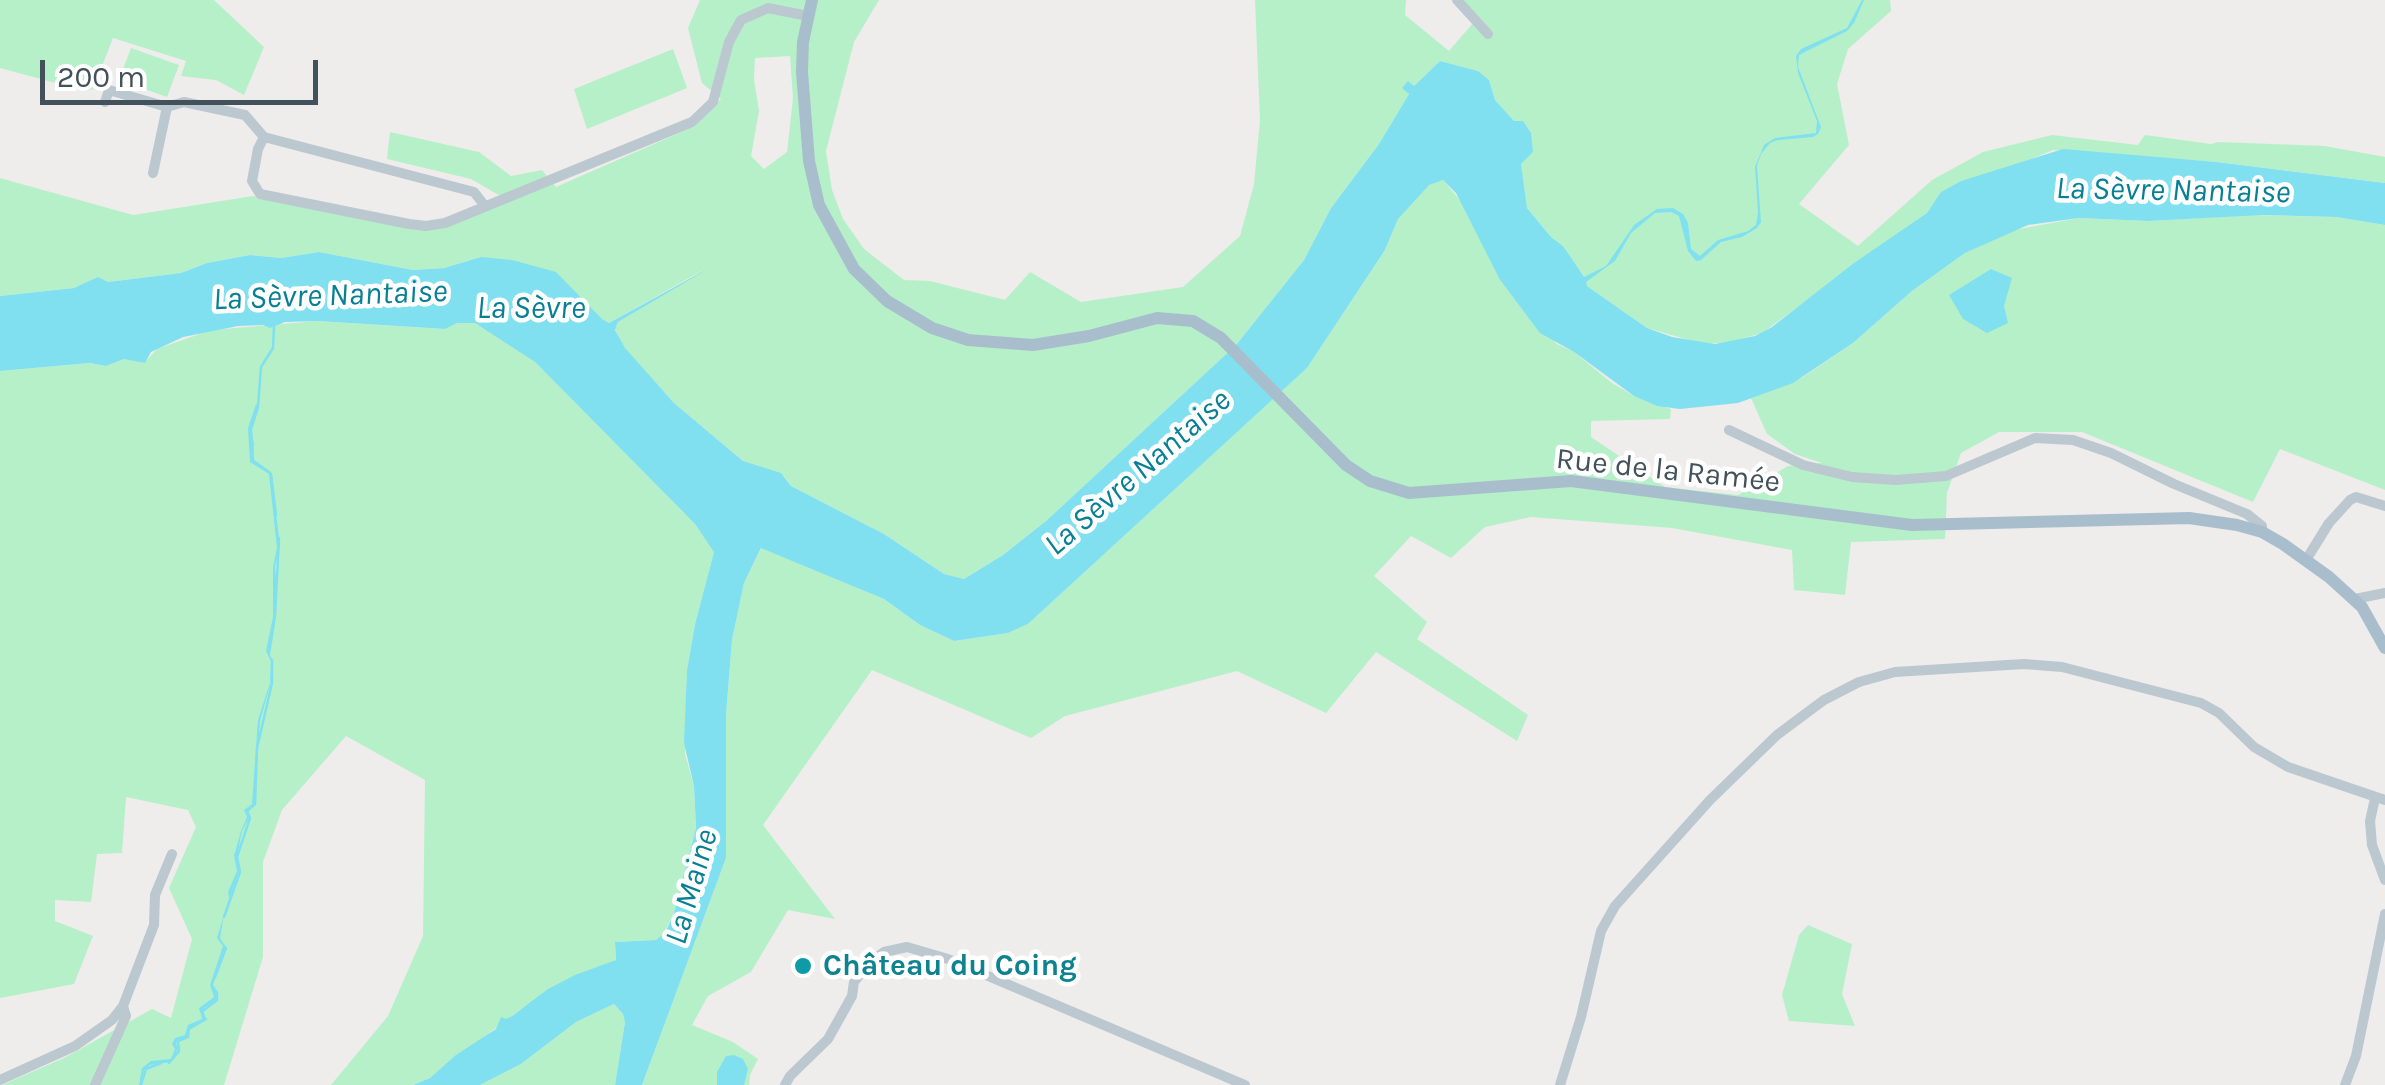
<!DOCTYPE html>
<meta charset="utf-8">
<style>
body{margin:0}
#map{position:relative;width:2385px;height:1085px;overflow:hidden;background:#efecec;font-family:Karla,sans-serif}
canvas{display:block}
.scale{position:absolute;left:40px;top:60px;width:278px;height:45px;box-sizing:border-box;border:5px solid #43515a;border-top:0;padding-left:12px;font-size:30px;line-height:35px;white-space:nowrap;color:#43515a;-webkit-text-stroke:8px #fff;paint-order:stroke}
</style>
<div id="map">
<canvas width="2385" height="1085"></canvas>
<div class="scale">200 m</div>
</div>
<script>
const g = document.querySelector('canvas').getContext('2d');
g.lineJoin = 'round';
function paint(path, color) { g.fillStyle = color; g.fill(path, 'evenodd'); }
const poly = rows => new Path2D(rows.map(r => 'M' + r).join(''));
function stroke(path, color, width, dash) { g.strokeStyle = color; g.lineWidth = width; g.lineCap = dash ? 'butt' : 'round'; g.setLineDash(dash || []); g.stroke(path); }
function write(font, color, halo, rows, align = 'center') {
  g.font = font + ' Karla,sans-serif'; g.lineWidth = 9; g.setLineDash([]); g.textBaseline = 'middle'; g.strokeStyle = halo; g.fillStyle = color; for (const [text, x, y, turn = 0] of rows) {
    g.save(); g.translate(x, y); g.rotate((+turn || 0) * Math.PI / 180); g.textAlign = isNaN(turn) ? turn : align; if (halo) g.strokeText(text, 0, 0); g.fillText(text, 0, 0); g.restore();
  }
}
const green = poly([
 [0,0,214,0,264,47,244,95,216,80,181,76,186,61,113,38,93,89,85,91,0,68],
 [700,0,879,0,854,42,826,151,832,190,843,219,864,249,904,280,930,281,1005,300,1030,272,1081,302,1183,287,1240,236,1254,184,1260,120,1255,0,1406,0,1405,15,1449,51,1478,17,1461,0,1890,0,1891,11,1848,49,1837,84,1849,145,1799,204,1858,246,1932,180,1983,152,2052,135,2138,145,2145,135,2211,144,2218,142,2325,146,2385,157,2385,183,2217,162,2053,150,2005,170,1961,181,1942,192,1927,213,1762,333,1731,342,1703,344,1647,328,1587,286,1563,246,1551,237,1527,208,1514,121,1495,100,1489,80,1478,71,1440,61,1414,86,1403,88,1409,94,1379,144,1331,208,1304,260,1236,345,1046,521,1003,555,964,579,944,574,884,534,791,486,784,476,743,461,674,403,624,348,615,329,618,322,707,268,609,323,481,257,444,268,413,270,319,252,281,258,250,255,207,263,181,273,108,282,98,278,74,288,0,296,0,178,133,215,253,196,429,230,509,201,471,179,387,159,390,132,479,152,511,176,542,170,556,187,695,126,721,99,702,83,688,28],
 [790,56,793,98,787,152,764,169,751,156,759,111,754,79,755,58],
 [131,48,179,65,167,97,119,80],
 [673,49,687,88,587,129,574,89],
 [1443,180,1464,205,1500,280,1522,309,1557,344,1574,352,1612,383,1634,396,1671,409,1670,419,1591,421,1591,437,1665,487,1738,495,1788,466,1822,463,1795,454,1767,434,1751,398,1803,377,1853,343,1912,291,1965,253,2014,230,2079,218,2148,221,2253,215,2336,217,2385,225,2385,490,2280,449,2253,502,2082,432,1999,432,1961,453,1947,493,1945,539,1851,542,1845,595,1794,590,1792,550,1672,528,1531,517,1485,527,1451,558,1411,536,1374,576,1427,622,1417,639,1528,715,1517,741,1376,652,1326,713,1237,671,1065,716,1031,738,872,670,763,825,835,919,788,910,751,972,708,996,692,1025,733,1042,758,1059,750,1075,749,1085,642,1085,726,858,726,715,732,640,744,583,762,547,884,599,920,625,954,641,1008,633,1028,624,1307,368,1385,250,1398,219,1418,194,1429,184],
 [318,321,444,329,457,323,475,323,492,333,535,362,695,524,710,543,714,552,695,624,687,670,685,754,694,786,696,828,674,913,662,937,656,940,615,942,616,960,521,1009,430,1078,413,1085,331,1085,388,1016,423,936,425,780,346,736,282,810,263,862,263,957,224,1085,2,1085,64,1058,152,1009,171,1018,192,939,169,888,196,827,188,810,126,797,122,853,97,854,91,902,55,900,55,921,93,936,74,984,0,998,0,371,90,363,106,366,124,359,145,362,157,349,211,330],
 [1808,925,1852,944,1842,994,1855,1026,1789,1021,1782,995,1799,935],
 [614,1004,623,1014,625,1022,615,1085,480,1085,521,1064,576,1022]
]);
const water = poly([
 [1862,0,1864,0,1854,23,1847,31,1799,55,1798,67,1821,127,1818,134,1813,137,1778,140,1770,143,1761,154,1757,166,1761,222,1757,228,1742,237,1721,242,1701,260,1696,261,1688,251,1679,216,1671,212,1655,213,1631,233,1615,261,1586,282,1587,286,1647,328,1672,337,1715,344,1755,336,1772,327,1854,263,1927,213,1941,192,1961,181,2063,149,2217,162,2385,183,2385,225,2336,217,2263,215,2148,221,2079,218,2028,225,1965,253,1912,291,1853,343,1793,383,1738,403,1680,409,1657,406,1634,396,1574,352,1540,333,1500,280,1456,193,1443,180,1429,185,1398,219,1385,250,1307,368,1028,624,1008,633,954,641,920,625,884,599,761,548,744,583,732,640,726,715,726,858,642,1085,615,1085,625,1022,623,1014,614,1004,576,1022,521,1064,480,1085,413,1085,430,1078,456,1055,496,1029,501,1017,506,1019,512,1016,548,989,575,975,616,960,615,942,656,940,665,933,674,913,696,828,694,786,684,743,687,670,695,624,714,552,695,524,535,362,475,323,457,323,445,329,318,321,285,322,270,328,263,325,238,326,183,337,151,352,145,363,124,359,106,366,90,363,0,371,0,296,74,288,98,277,108,282,181,273,207,263,250,255,281,258,319,252,413,270,444,268,481,257,512,260,556,272,602,319,609,323,711,267,618,322,615,330,625,348,674,403,743,461,781,473,791,486,884,534,944,574,964,579,1003,555,1046,521,1236,345,1304,260,1331,208,1379,144,1409,94,1402,88,1408,81,1414,86,1440,61,1478,71,1489,80,1495,100,1514,121,1523,121,1531,133,1533,152,1521,164,1527,208,1551,237,1563,246,1584,277,1606,266,1634,225,1657,209,1673,208,1683,214,1688,223,1691,249,1700,256,1718,240,1748,231,1756,225,1758,212,1755,167,1764,145,1775,138,1816,133,1817,121,1798,73,1796,56,1801,49,1847,28],
 [1991,269,2012,278,2004,306,2008,323,1987,333,1963,319,1949,295],
 [256,404,258,407,250,430,254,443,253,459,271,472,280,546,275,566,277,592,272,642,268,650,273,662,271,682,260,721,254,803,247,809,250,816,242,831,237,856,239,871,224,914,220,938,226,947,213,985,218,992,217,999,203,1009,206,1019,188,1029,188,1037,176,1043,178,1049,171,1062,150,1065,144,1070,141,1085,139,1085,142,1068,151,1061,171,1059,175,1049,172,1044,175,1038,185,1035,188,1025,202,1019,199,1008,214,997,210,985,223,946,217,938,229,898,228,892,237,871,234,856,241,831,247,817,244,810,252,804,258,720,270,683,271,661,266,651,273,617,273,567,277,548,269,474,250,462,248,428],
 [734,1055,743,1059,748,1069,744,1085,717,1085,717,1072,726,1056]
]);
const stream = poly([
 [253,461,251,429,258,407,261,367,273,348,274,326],
 [271,474,276,515],
 [269,653,275,616,279,538],
 [224,917,240,872,237,857,250,818,247,811,255,804,257,748,272,683,272,660],
 [215,977,226,948],
 [203,1011,217,1000,217,993],
 [169,1063,179,1051,178,1041,188,1037,189,1029,206,1019],
 [141,1085,146,1069,161,1063]
]);
const minor = poly([
 [1457,0,1488,34],
 [105,102,109,90,167,107],
 [264,137,474,192,485,206],
 [153,173,167,107,184,102,245,115,264,137,258,149,252,181,260,194,409,224,426,226,445,223,692,122,713,102,729,42,741,20,768,8,808,16],
 [1729,430,1803,465,1852,477,1896,480,1946,476,2035,438,2073,440,2111,453,2174,484,2247,514,2262,526,2262,532],
 [2306,560,2329,523,2350,500,2356,497,2385,506],
 [2355,599,2385,593],
 [2375,798,2370,821,2372,845,2385,880],
 [0,1080,75,1046,112,1020,123,1006,154,925,155,895,172,854],
 [95,1085,126,1016,123,1006],
 [785,1085,790,1076,828,1039,852,996,854,982,869,963,884,952,907,947,948,959,1245,1085],
 [1560,1085,1581,1017,1601,931,1615,906,1710,800,1777,735,1824,700,1859,682,1895,672,2024,664,2062,667,2201,703,2219,713,2254,747,2288,767,2385,800],
 [2345,1085,2356,1056,2385,914]
]);
const major = poly([
 [812,0,803,42,802,72,809,161,819,205,854,269,887,301,932,328,968,340,1033,345,1089,336,1157,318,1193,321,1221,338,1346,465,1370,481,1409,493,1571,481,1912,525,2189,518,2237,525,2262,532,2283,544,2329,577,2362,607,2385,648]
]);
const markers = [
 [803,966,10,"#0f9aa8"]
];
const streetNames = [
 ["Rue de la Ramée",1668,471,6]
];
const cultureNames = [
 ["Château du Coing",823,966]
];
const waterNames = [
 ["La Sèvre Nantaise",2173,191,1],
 ["La Sèvre Nantaise",330,296,-2],
 ["La Sèvre",531,309],
 ["La Sèvre Nantaise",1138,473,-41],
 ["La Maine",692,887,-74]
];
paint(green, '#b6f0c9');
paint(water, '#81e0f0');
stroke(stream, '#81e0f0', 2.5);
stroke(minor, '#bbc8d0', 10);
stroke(major, '#a9becd', 12);
for (const [x, y, r, color] of markers) { const dot = new Path2D(); dot.arc(x, y, r, 0, 2 * Math.PI); g.fillStyle = color; g.fill(dot); stroke(dot, '#fff', 4); }
write('30px', '#43515a', '#fff', streetNames);
write('bold 30px', '#0d838f', '#fff', cultureNames, 'left');
write('italic 32px', '#078095', '#fff', waterNames);
</script>
